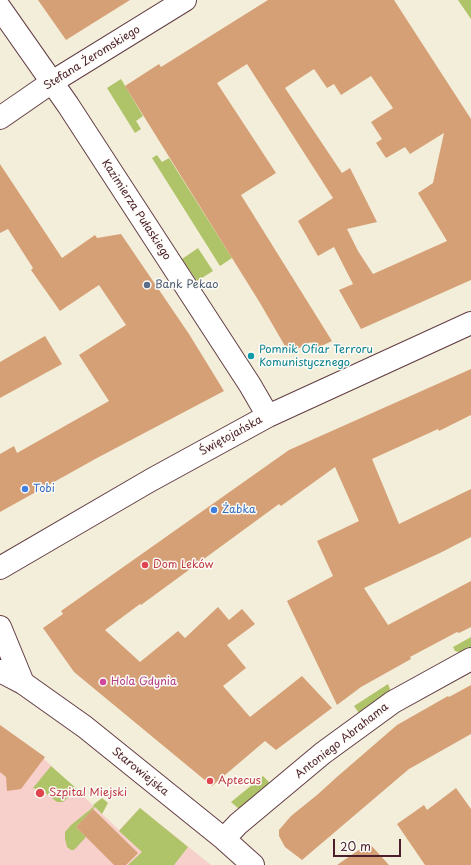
<!DOCTYPE html>
<meta charset="utf-8">
<style>
body{margin:0}
#map{position:relative;width:471px;height:865px;overflow:hidden;background:#f3eed9;font-family:"Playpen Sans",sans-serif}
canvas{display:block}
.scale{position:absolute;left:333px;top:839px;width:68px;height:18px;box-sizing:border-box;border:2px solid #4a1f2b;border-top:0;padding-left:5px;font-size:12px;line-height:14px;white-space:nowrap;color:#4a1f2b;-webkit-text-stroke:3px #fdfcf7;paint-order:stroke}
</style>
<div id="map">
<canvas width="471" height="865"></canvas>
<div class="scale">20 m</div>
</div>
<script>
const g = document.querySelector('canvas').getContext('2d');
g.lineJoin = 'round';
function paint(path, color) { g.fillStyle = color; g.fill(path, 'evenodd'); }
const poly = rows => new Path2D(rows.map(r => 'M' + r).join(''));
function stroke(path, color, width, dash) { g.strokeStyle = color; g.lineWidth = width; g.lineCap = dash ? 'butt' : 'round'; g.setLineDash(dash || []); g.stroke(path); }
function write(font, color, halo, rows, align = 'center') {
  g.font = font + ' "Playpen Sans",sans-serif'; g.lineWidth = 3; g.setLineDash([]); g.textBaseline = 'middle'; g.strokeStyle = halo; g.fillStyle = color; for (const [text, x, y, turn = 0] of rows) {
    g.save(); g.translate(x, y); g.rotate((+turn || 0) * Math.PI / 180); g.textAlign = isNaN(turn) ? turn : align; if (halo) g.strokeText(text, 0, 0); g.fillText(text, 0, 0); g.restore();
  }
}
const built = poly([
 [0,725,44,757,44,759,119,830,140,808,211,865,0,865]
]);
const green = poly([
 [458,0,471,0,471,19],
 [121,79,143,116,136,121,141,129,135,133,107,88],
 [157,155,162,162,169,158,232,258,220,266,152,158],
 [198,248,213,271,197,281,182,259],
 [471,637,471,654,469,655,455,651,453,647],
 [388,684,390,689,385,703,365,714,359,713,354,706],
 [51,766,77,789,63,802,57,802,44,792,33,788],
 [263,776,270,783,257,805,239,809,231,802],
 [102,798,108,803,102,814,95,807,76,827,86,837,74,850,71,850,67,847,65,839,65,832,71,825,92,808,94,806,93,805],
 [140,808,188,847,174,865,128,865,142,852,119,831]
]);
const building = poly([
 [38,0,130,0,66,40],
 [268,0,394,0,471,119,471,280,361,329,339,290,353,284,334,247,318,256,298,221,333,198,247,64,217,83,276,173,241,195,332,341,315,349,311,342,289,353,260,303,125,86,159,64,161,67],
 [314,69,327,88,334,84,341,95,371,76,393,108,371,122,382,139,376,143,386,158,405,147,410,154,444,133,433,183,418,193,447,241,373,274,358,251,347,229,377,222,350,168,342,173,285,88],
 [0,164,62,258,95,235,97,238,121,234,189,334,224,391,97,458,0,512,0,454,14,446,17,453,109,401,79,355,126,325,99,285,60,311,31,270,33,268,8,229,0,233],
 [45,336,62,364,0,398,0,362],
 [471,369,471,415,439,431,438,429,372,459,399,524,471,489,471,537,440,553,364,588,388,625,471,581,471,627,459,633,457,632,410,657,411,659,361,687,337,705,287,601,333,576,317,541,359,521,335,467,281,506,279,504,141,605,140,604,105,630,140,662,178,631,185,638,218,607,229,620,242,609,255,624,227,645,246,668,223,686,250,717,302,676,332,708,276,750,265,741,212,786,74,672,43,628,63,614,61,611,289,450],
 [471,685,471,734,409,769,302,860,285,847,279,836,279,830,291,816,317,795,338,776,397,725,448,696,449,697],
 [0,725,45,757,21,789,7,791,6,777,0,772],
 [456,788,471,809,471,865,425,865,397,824,424,805,427,810],
 [93,809,138,853,126,865,114,865,76,827],
 [369,843,389,865,337,865]
]);
const minor = poly([
 [0,8,68,105,250,385,268,416],
 [0,118,52,82,185,0],
 [0,568,151,480,268,416,471,323],
 [0,627,23,683],
 [0,671,23,683,85,727,224,839,253,865],
 [224,839,238,824,323,753,393,702,471,659]
]);
const markers = [
 [147,285,4,"#5c6f8a"],
 [251,356,4,"#0f9aa8"],
 [25,489,4,"#3f7fe0"],
 [214,510,4,"#3f7fe0"],
 [145,565,4,"#e0444e"],
 [103,682,4,"#d1479c"],
 [210,781,4,"#e0444e"],
 [40,793,5,"#e0444e"]
];
const streetNames = [
 ["Stefana Żeromskiego",92,58,-32],
 ["Kazimierza Pułaskiego",136,210,57],
 ["Świętojańska",231,436,-29],
 ["Antoniego Abrahama",342,741,-38],
 ["Starowiejska",140,772,39]
];
const serviceNames = [
 ["Bank Pekao",155,285]
];
const cultureNames = [
 ["Pomnik Ofiar Terroru",259,350],
 ["Komunistycznego",259,363]
];
const shopNames = [
 ["Tobi",33,489],
 ["Żabka",222,510]
];
const healthNames = [
 ["Dom Leków",153,565],
 ["Aptecus",218,781],
 ["Szpital Miejski",49,793]
];
const hotelNames = [
 ["Hola Gdynia",111,682]
];
paint(built, '#f7d0cc');
paint(green, '#afc468');
paint(building, '#d6a077');
stroke(minor, '#633e45', 24);
stroke(minor, '#fff', 22);
for (const [x, y, r, color] of markers) { const dot = new Path2D(); dot.arc(x, y, r, 0, 2 * Math.PI); g.fillStyle = color; g.fill(dot); stroke(dot, '#fdfcf7', 1.5); }
write('11px', '#4a1f2b', '#fdfcf7', streetNames);
write('11px', '#4e5e75', '#fdfcf7', serviceNames, 'left');
write('11px', '#0d838f', '#fdfcf7', cultureNames, 'left');
write('11px', '#366cbe', '#fdfcf7', shopNames, 'left');
write('11px', '#be3a42', '#fdfcf7', healthNames, 'left');
write('11px', '#b23c85', '#fdfcf7', hotelNames, 'left');
</script>
